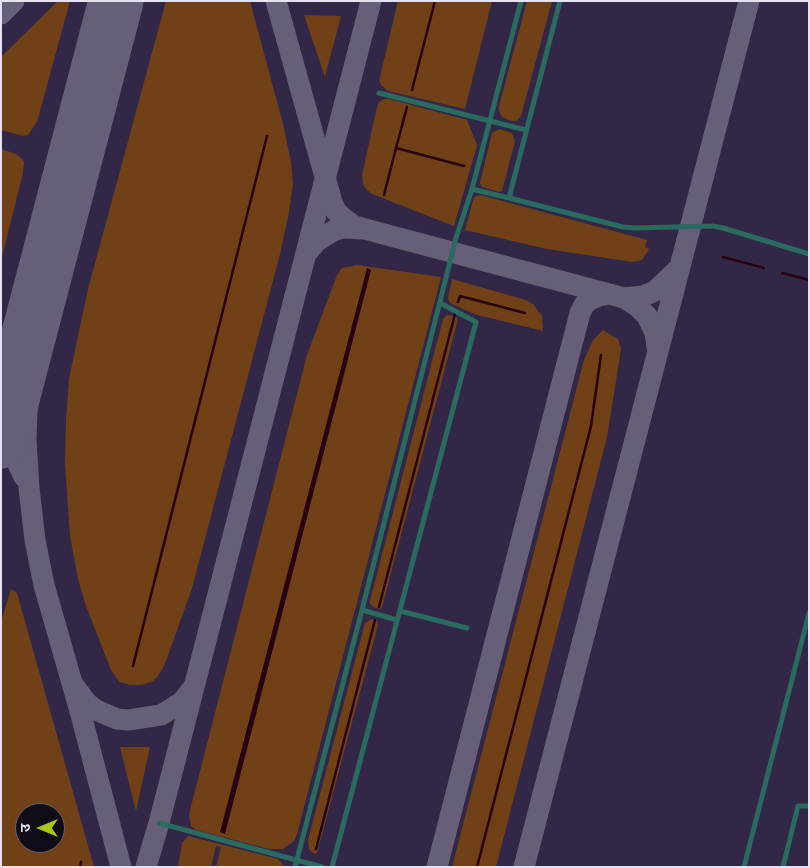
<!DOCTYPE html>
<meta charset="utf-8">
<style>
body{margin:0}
#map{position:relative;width:810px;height:868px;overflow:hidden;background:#291f3b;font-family:"Times New Roman","Noto Sans Devanagari",serif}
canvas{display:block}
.frame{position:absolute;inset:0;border:2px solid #e7e1f4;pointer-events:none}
.north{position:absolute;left:15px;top:803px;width:50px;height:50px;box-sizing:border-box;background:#100c18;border:1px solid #666170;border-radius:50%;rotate:270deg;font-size:14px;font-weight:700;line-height:20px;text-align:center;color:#e7e1f4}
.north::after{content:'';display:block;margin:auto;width:18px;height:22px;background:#abc615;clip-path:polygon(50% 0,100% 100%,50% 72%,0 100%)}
</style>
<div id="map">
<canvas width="810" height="868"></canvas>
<div class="frame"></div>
<div class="north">उ</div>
</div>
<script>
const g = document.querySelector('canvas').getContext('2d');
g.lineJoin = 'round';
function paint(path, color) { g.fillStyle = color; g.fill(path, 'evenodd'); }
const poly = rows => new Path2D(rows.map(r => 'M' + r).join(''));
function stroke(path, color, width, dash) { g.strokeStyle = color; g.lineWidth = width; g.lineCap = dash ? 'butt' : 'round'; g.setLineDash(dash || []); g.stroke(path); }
const built = poly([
 [1,1,809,1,809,867,1,867],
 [25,813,55,813,55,843,25,843]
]);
const green = poly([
 [58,1,70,1,37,122,28,135,23,136,1,130,1,57],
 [166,1,250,1,283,124,291,162,293,183,289,212,280,254,192,588,165,664,158,676,153,681,142,685,130,685,120,682,111,670,86,606,78,579,70,536,65,464,66,421,69,379,88,289],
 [398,1,492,1,465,109,388,91,382,86,379,81],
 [527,1,552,1,521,116,516,121,511,121,502,117,499,111,499,106],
 [304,15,341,16,325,77],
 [384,99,389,99,467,120,477,145,454,226,372,194,366,189,363,184,362,175,377,107,379,102],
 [499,129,512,133,515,141,502,191,499,192,482,187,480,183,492,133],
 [1,149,16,154,21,158,24,162,23,173,1,261],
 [480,195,647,240,645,247,649,249,642,260,633,262,547,249,465,230,474,197],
 [357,265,441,277,297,834,294,841,283,849,269,849,196,830,191,826,189,814,307,355,337,275,342,268],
 [452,279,526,300,533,304,542,316,543,331,474,314,450,303,448,298],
 [447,315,455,316,458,319,382,607,380,609,375,608,370,604,370,601,443,319],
 [603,330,618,339,621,349,607,437,496,867,452,867,584,360,593,340],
 [11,589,17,593,94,867,1,867,1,622],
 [25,813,55,813,55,843,25,843],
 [372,619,377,620,378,625,317,853,315,854,312,852,309,849,308,840,365,623],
 [120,747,150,747,136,811],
 [188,836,278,859,285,867,216,867,221,847,216,846,211,867,178,867,182,843]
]);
const water = poly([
 [367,268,371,270,225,834,220,832]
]);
const stream = poly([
 [412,90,435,1],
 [396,148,407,107],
 [384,195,396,148,464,166],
 [723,257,764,268],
 [782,273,809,280],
 [458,302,460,296,525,313],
 [379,607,455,314],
 [133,666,267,136],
 [316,849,375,620],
 [80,867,81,862],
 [477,867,591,426,601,355]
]);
const taxiway = poly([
 [276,1,332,202,336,211,342,217,354,226,362,228],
 [1,14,14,1],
 [306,254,317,241,333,231,342,228,365,229,624,298,637,306,647,316,655,333,657,347],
 [624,298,643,296,655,291,677,270],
 [39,299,29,357,26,440,29,488,35,540,44,585,80,711,121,867],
 [1,395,11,385,22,363],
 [1,439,15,457,24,477],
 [75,687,87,703,96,710,117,719,128,720,161,715,182,702,192,689],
 [146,867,159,823,371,1],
 [437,867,580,313,584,305,590,300,599,296,610,294],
 [524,867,749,1]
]);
const runway = poly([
 [1,441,116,1]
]);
const service = poly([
 [379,93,526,130],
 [472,189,509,198,560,1],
 [509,198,623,227,634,228,712,226,723,228,809,254],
 [362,610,397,620],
 [400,611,467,628],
 [159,823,322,867],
 [295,867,362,610,456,238,472,189,521,1],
 [332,867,476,322,440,303],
 [744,867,809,613],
 [783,867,798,806,809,806]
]);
paint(built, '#332748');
paint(green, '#704116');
paint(water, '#290011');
stroke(stream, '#290011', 2.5);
stroke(taxiway, '#675e78', 21);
stroke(runway, '#675e78', 55);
stroke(service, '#296b5f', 5);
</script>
